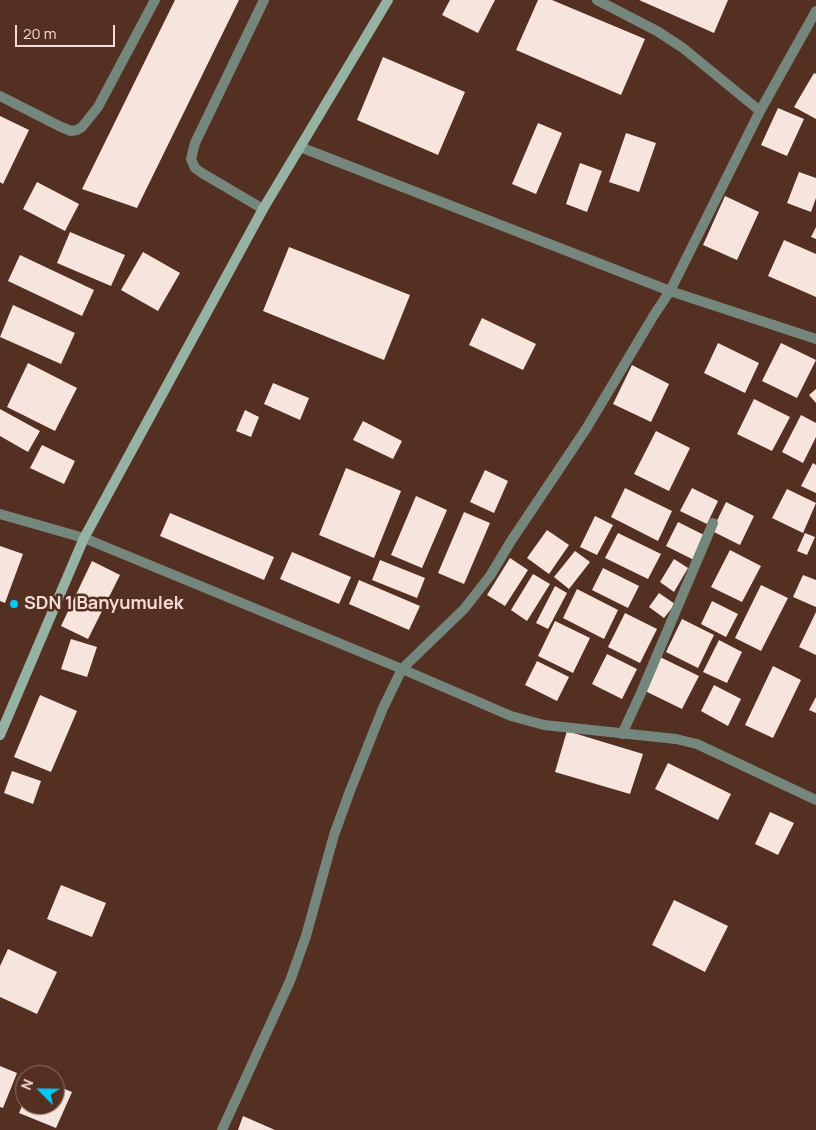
<!DOCTYPE html>
<style>
body{margin:0}
#map{position:relative;width:816px;height:1130px;overflow:hidden;background:#543022;font-family:Manrope,sans-serif}
canvas{display:block}
.north{position:absolute;left:15px;top:1065px;width:50px;height:50px;box-sizing:border-box;background:#543022;border:1px solid #947469;border-radius:50%;rotate:293deg;font-size:14px;font-weight:700;line-height:20px;text-align:center;color:#f3dbd3}
.north::after{content:'';display:block;margin:auto;width:18px;height:22px;background:#00cbf8;clip-path:polygon(50% 0,100% 100%,50% 72%,0 100%)}
.scale{position:absolute;left:15px;top:25px;width:100px;height:22px;box-sizing:border-box;border:2px solid #f3dbd3;border-top:0;padding-left:6px;font-size:15px;line-height:18px;white-space:nowrap;color:#f3dbd3;-webkit-text-stroke:4px #543022;paint-order:stroke}
</style>
<div id="map">
<canvas width="816" height="1130"></canvas>
<div class="north">N</div>
<div class="scale">20 m</div>
</div>
<script>
const g = document.querySelector('canvas').getContext('2d');
g.lineJoin = 'round';
function paint(path, color) { g.fillStyle = color; g.fill(path, 'evenodd'); }
const poly = rows => new Path2D(rows.map(r => 'M' + r).join(''));
function stroke(path, color, width, dash) { g.strokeStyle = color; g.lineWidth = width; g.lineCap = dash ? 'butt' : 'round'; g.setLineDash(dash || []); g.stroke(path); }
function write(font, color, halo, rows, align = 'center') {
  g.font = font + ' Manrope,sans-serif'; g.lineWidth = 5; g.setLineDash([]); g.textBaseline = 'middle'; g.strokeStyle = halo; g.fillStyle = color; for (const [text, x, y, turn = 0] of rows) {
    g.save(); g.translate(x, y); g.rotate((+turn || 0) * Math.PI / 180); g.textAlign = isNaN(turn) ? turn : align; if (halo) g.strokeText(text, 0, 0); g.fillText(text, 0, 0); g.restore();
  }
}
const building = poly([
 [175,0,239,0,137,208,82,189],
 [450,0,495,0,478,33,442,15],
 [538,0,552,0,645,39,621,95,516,50],
 [639,0,728,0,714,33],
 [383,57,465,92,438,155,357,120],
 [814,73,816,74,816,119,794,107],
 [778,108,804,119,787,156,761,145],
 [0,116,29,130,3,184,0,182],
 [538,123,562,133,536,194,512,184],
 [626,133,656,143,639,192,609,182],
 [580,163,602,171,587,212,566,204],
 [799,172,816,178,816,198,811,212,787,203],
 [37,182,79,204,65,231,23,209],
 [725,196,759,212,737,260,703,245],
 [816,227,816,239,811,237],
 [70,232,125,255,111,286,57,263],
 [784,240,816,254,816,297,768,276],
 [289,247,410,295,384,360,263,311],
 [143,252,180,273,158,311,121,290],
 [20,255,94,290,82,316,8,281],
 [13,305,75,333,61,364,0,337],
 [482,318,536,344,523,370,469,345],
 [718,343,759,363,745,393,704,373],
 [781,343,816,360,797,398,762,381],
 [28,363,77,388,55,431,7,407],
 [632,365,669,384,651,422,613,404],
 [273,383,309,398,300,420,264,404],
 [816,389,816,403,809,395],
 [754,399,790,417,772,451,737,434],
 [0,409,40,431,28,452,0,436],
 [245,410,259,417,251,437,236,431],
 [801,415,816,423,816,437,803,463,782,452],
 [363,421,402,441,393,459,353,440],
 [656,431,690,448,669,491,634,474],
 [42,445,75,461,64,484,30,468],
 [813,463,816,465,816,493,801,486],
 [346,468,401,491,374,558,319,535],
 [485,470,508,481,494,513,470,502],
 [625,488,672,511,658,541,611,517],
 [692,488,718,501,707,524,680,511],
 [787,489,816,503,803,533,772,518],
 [416,496,447,510,422,568,391,555],
 [726,502,754,516,740,545,712,531],
 [464,512,490,523,464,584,438,573],
 [170,513,274,557,264,580,160,536],
 [595,516,613,525,597,555,580,547],
 [678,522,706,536,694,560,666,546],
 [547,530,569,545,549,574,527,558],
 [618,533,661,554,648,579,605,558],
 [805,533,815,537,807,555,797,551],
 [0,546,23,554,5,603,0,601],
 [730,550,761,566,742,602,711,587],
 [575,551,590,562,569,589,554,577],
 [292,552,351,577,339,604,280,579],
 [510,558,528,570,505,606,487,595],
 [674,559,688,568,674,592,660,582],
 [380,560,425,578,417,598,372,580],
 [92,561,120,575,88,639,61,626],
 [603,568,639,586,628,608,592,590],
 [533,574,550,584,527,621,511,610],
 [803,575,816,580,816,607,793,597],
 [359,580,420,606,409,630,349,604],
 [761,585,788,598,761,651,735,638],
 [555,586,567,593,548,629,536,623],
 [577,589,618,610,604,639,563,618],
 [659,593,675,604,664,618,649,607],
 [712,601,738,614,726,637,701,624],
 [816,612,816,655,799,647],
 [625,613,657,629,640,663,608,647],
 [682,619,714,635,698,668,666,652],
 [555,621,590,638,573,673,538,656],
 [71,639,97,647,87,677,61,669],
 [719,640,742,652,727,683,703,672],
 [607,654,637,669,622,699,592,684],
 [660,657,699,676,682,709,643,690],
 [537,661,569,677,557,701,525,685],
 [773,666,801,680,773,738,745,725],
 [714,685,741,699,728,726,701,711],
 [40,695,77,711,51,772,14,757],
 [816,697,816,713,809,710],
 [567,731,643,754,630,794,555,772],
 [668,763,731,794,718,820,655,789],
 [12,771,41,781,33,804,4,793],
 [770,812,794,823,778,855,755,844],
 [61,885,106,903,92,937,47,919],
 [674,900,728,926,705,972,652,945],
 [8,949,57,972,37,1014,0,997,0,966],
 [0,1066,17,1073,3,1108,0,1107],
 [55,1085,72,1092,56,1128,19,1113,25,1099,25,1105,55,1105],
 [243,1116,275,1130,238,1130]
]);
const service = poly([
 [0,96,61,127,71,131,77,130,82,127,98,107,155,0],
 [263,209,202,173,195,168,191,159,195,143,264,0]
]);
const minor = poly([
 [597,0,657,31,683,48,760,111],
 [300,147,670,291,816,339],
 [0,514,84,538,402,669,511,716,544,725,676,739,697,744,816,800],
 [622,734,641,693,713,523],
 [222,1130,290,981,306,936,334,835,350,791,383,708,402,669,464,609,490,576,511,541,586,429,654,315,670,291,760,111,816,11]
]);
const secondary = poly([
 [0,735,84,538,263,209,388,0]
]);
const markers = [
 [14,604,5,"#00cbf8"]
];
const poiNames = [
 ["SDN 1 Banyumulek",24,604]
];
paint(building, '#f6e4dd');
stroke(service, '#75877d', 10);
stroke(minor, '#75877d', 10);
stroke(secondary, '#95b2a2', 10);
for (const [x, y, r, color] of markers) { const dot = new Path2D(); dot.arc(x, y, r, 0, 2 * Math.PI); g.fillStyle = color; g.fill(dot); stroke(dot, '#543022', 2); }
write('bold 18px', '#f3dbd3', '#543022', poiNames, 'left');
</script>
